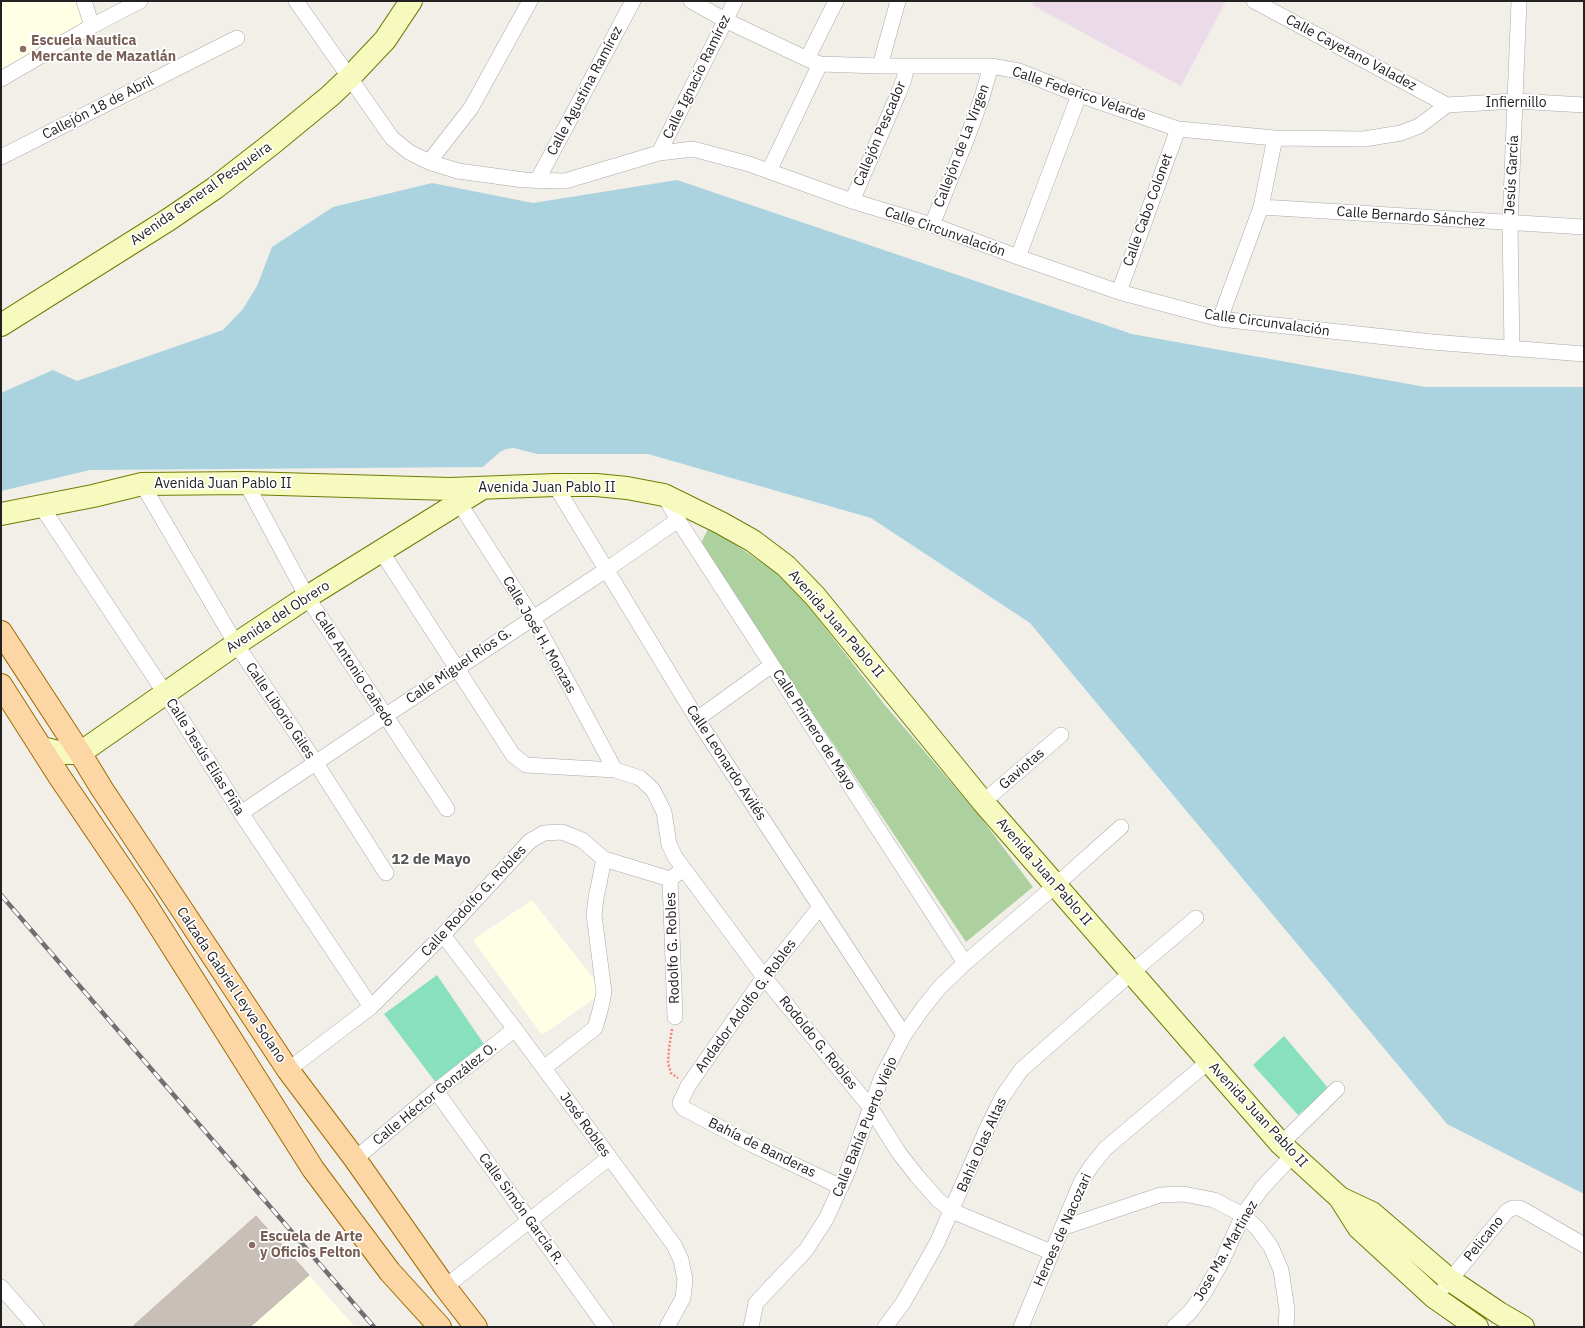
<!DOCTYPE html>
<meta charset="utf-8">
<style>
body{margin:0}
#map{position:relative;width:1585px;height:1328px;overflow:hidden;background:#f2efe9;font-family:"IBM Plex Sans",sans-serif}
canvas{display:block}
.frame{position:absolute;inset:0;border:2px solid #222;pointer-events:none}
</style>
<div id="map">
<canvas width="1585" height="1328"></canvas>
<div class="frame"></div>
</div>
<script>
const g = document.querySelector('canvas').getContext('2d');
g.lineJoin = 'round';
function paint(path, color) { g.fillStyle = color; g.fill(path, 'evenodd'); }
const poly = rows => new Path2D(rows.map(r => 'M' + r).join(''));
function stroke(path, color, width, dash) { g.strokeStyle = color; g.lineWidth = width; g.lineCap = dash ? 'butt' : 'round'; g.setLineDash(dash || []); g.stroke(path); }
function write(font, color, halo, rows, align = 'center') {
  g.font = font + ' "IBM Plex Sans",sans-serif'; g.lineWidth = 3.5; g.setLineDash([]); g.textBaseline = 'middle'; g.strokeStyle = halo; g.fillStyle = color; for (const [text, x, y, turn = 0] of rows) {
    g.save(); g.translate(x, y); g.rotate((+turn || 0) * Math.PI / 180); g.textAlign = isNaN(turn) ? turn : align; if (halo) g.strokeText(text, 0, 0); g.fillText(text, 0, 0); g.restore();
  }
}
const industrial = poly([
 [1034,1,1226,1,1181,86,1032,5]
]);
const education = poly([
 [1,1,82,1,91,26,1,73],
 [532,900,604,992,542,1035,473,940],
 [256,1216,355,1327,132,1327]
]);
const forest = poly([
 [709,527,789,581,884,704,978,814,1033,887,966,942,700,545]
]);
const pitch = poly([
 [437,975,488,1050,440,1088,384,1014],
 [1284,1036,1329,1089,1298,1115,1253,1065]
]);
const water = poly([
 [677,180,1132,334,1425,387,1584,387,1584,1194,1447,1124,1030,623,871,518,648,454,537,454,514,448,506,449,500,452,483,467,90,470,1,491,1,393,53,370,77,381,223,330,243,309,257,286,272,247,333,207,432,183,533,203]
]);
const building = poly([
 [256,1216,309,1275,250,1327,132,1327,256,1216]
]);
const path = poly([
 [672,1029,669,1048,668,1063,671,1073,678,1078]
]);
const street = poly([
 [84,1,92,26],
 [296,1,392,138,409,152,429,162,458,171,524,180,565,181,659,153,693,149,749,164,852,201,932,225,1018,257,1119,292,1220,319,1432,342,1584,354],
 [691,1,725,20,807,59,820,64,880,66,991,66,1019,71,1079,95,1178,129,1275,138,1364,139,1401,133,1419,126,1447,105],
 [1254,1,1447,105],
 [807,59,836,1],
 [880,66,898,1],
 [1,79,92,26,140,1],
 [1447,105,1516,101,1584,105],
 [659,153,735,1],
 [1,157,237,38],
 [429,162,471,108,530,1],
 [769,171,820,64],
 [537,181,633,1],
 [852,201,899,92,904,79,907,66],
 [1261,207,1584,227],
 [932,225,967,138,982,97,991,66],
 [1018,257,1079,95],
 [1119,292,1178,129],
 [1220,319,1261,207,1275,138],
 [1512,349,1510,224,1519,1],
 [246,483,307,597,447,809],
 [142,484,236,644,316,763,386,873],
 [555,485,697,719,904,1035],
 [454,495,533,618,615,770],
 [664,495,678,520,965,963],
 [41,506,165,693,241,813,371,1007],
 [381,551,513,755,526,765,615,770,640,778,653,790,664,812,669,844,675,857,764,977,870,1107,899,1153,917,1176,938,1200,952,1211,1051,1252],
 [697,719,772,665],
 [983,802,1061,735],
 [241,813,385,716,606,570,678,520],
 [670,879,675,1017],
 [820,907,764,977,688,1086,680,1103,683,1108,753,1145,841,1187],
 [443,935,515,1029,674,1245,681,1260,685,1279,683,1298,667,1327],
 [544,1068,595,1028,601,1007,604,992,594,915,596,898,604,859],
 [288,1070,371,1007,443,935,530,841,544,833,562,832,582,840,604,859,670,879,684,869],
 [436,1091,606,1327],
 [1281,1144,1337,1089],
 [355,1159,436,1091,515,1029],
 [1062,1228,1160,1195,1183,1194,1214,1200,1243,1215,1258,1229,1271,1247,1281,1270,1287,1310,1286,1327],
 [1445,1286,1507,1211,1513,1208,1520,1208,1584,1245],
 [1,1287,36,1327],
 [445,1287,609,1158],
 [751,1327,756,1303,806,1250,826,1219,847,1173,881,1079,904,1035,923,1008,940,987,965,963,1056,885,1121,827],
 [885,1327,903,1303,937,1243,989,1124,1003,1096,1021,1070,1131,973,1196,918],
 [1021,1327,1081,1182,1092,1165,1106,1148,1208,1062],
 [1174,1327,1190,1312,1204,1293,1222,1261,1243,1215,1262,1188,1292,1156]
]);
const secondary = poly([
 [1,325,168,220,215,188,274,142,330,96,350,77,385,40,411,1],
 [1,514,93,496,142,484,246,483,450,489,555,485,596,485,627,488,664,495,721,523,753,541,786,566,815,596,983,802,1281,1144,1340,1198,1372,1213,1450,1280,1499,1313,1523,1327],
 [42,748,62,753,80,753,236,644,307,597,481,489],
 [1340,1198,1359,1228,1434,1297,1477,1327]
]);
const primary = poly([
 [1,632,80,753,102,789,288,1070,355,1159,445,1287,476,1327],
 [1,685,59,776,143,900,313,1169,390,1272,440,1327]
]);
const rail = poly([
 [1,895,374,1327]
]);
const markers = [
 [23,49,4,"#8d6e63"],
 [252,1245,4,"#8d6e63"]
];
const educationNames = [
 ["Escuela Nautica",31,41],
 ["Mercante de Mazatlán",31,57],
 ["Escuela de Arte",260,1237],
 ["y Oficios Felton",260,1253]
];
const streetNames = [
 ["Calle Cayetano Valadez",1351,53,28],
 ["Calle Ignacio Ramírez",697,77,-64],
 ["Calle Agustina Ramírez",585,91,-62],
 ["Calle Federico Velarde",1079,94,19],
 ["Infiernillo",1516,103],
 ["Callejón 18 de Abril",98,108,-27],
 ["Callejón Pescador",880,134,-67],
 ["Callejón de La Virgen",962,146,-69],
 ["Jesús García",1512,175,-87],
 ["Avenida General Pesqueira",201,194,-35],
 ["Calle Cabo Colonet",1148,210,-70],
 ["Calle Bernardo Sánchez",1411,217,4],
 ["Calle Circunvalación",945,232,19],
 ["Calle Circunvalación",1267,323,8],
 ["Avenida Juan Pablo II",223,484],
 ["Avenida Juan Pablo II",547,488],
 ["Avenida del Obrero",278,617,-33],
 ["Avenida Juan Pablo II",836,624,49],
 ["Calle José H. Monzas",539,635,60],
 ["Calle Miguel Ríos G.",459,666,-34],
 ["Calle Antonio Cañedo",354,669,57],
 ["Calle Liborio Giles",280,711,56],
 ["Calle Primero de Mayo",814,730,57],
 ["Calle Jesús Elías Piña",205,757,58],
 ["Calle Leonardo Avilés",726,763,57],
 ["Gaviotas",1022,769,-41],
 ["Avenida Juan Pablo II",1044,872,49],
 ["Calle Rodolfo G. Robles",474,901,-47],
 ["Rodolfo G. Robles",673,948,-92],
 ["Calzada Gabriel Leyva Solano",231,985,56],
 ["Andador Adolfo G. Robles",746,1006,-54],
 ["Rodoldo G. Robles",818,1043,51],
 ["Calle Héctor González O.",435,1094,-39],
 ["Avenida Juan Pablo II",1258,1115,47],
 ["José Robles",585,1125,54],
 ["Calle Bahía Puerto Viejo",865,1127,-68],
 ["Bahía Olas Altas",982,1145,-66],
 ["Bahía de Banderas",762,1148,26],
 ["Calle Simón García R.",521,1209,54],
 ["Heroes de Nacozari",1063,1230,-66],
 ["Pelicano",1484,1239,-51],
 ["Jose Ma. Martinez",1226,1251,-60]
];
const neighbourhoodNames = [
 ["12 de Mayo",431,860]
];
paint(industrial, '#ebdbe8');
paint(education, '#ffffe5');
paint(forest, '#add19e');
paint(pitch, '#88e0be');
paint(water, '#aad3df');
paint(building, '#c7bfb8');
stroke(building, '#c4b6ab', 1);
stroke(street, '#a9a9a9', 16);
stroke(secondary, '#707d05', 24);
stroke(primary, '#a06b00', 24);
stroke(path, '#fa8072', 2.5, [2, 2]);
stroke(street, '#fff', 15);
stroke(secondary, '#f7fabf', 22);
stroke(primary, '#fcd6a4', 22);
stroke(rail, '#707070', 4.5);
stroke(rail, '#fff', 3, [9]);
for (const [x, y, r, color] of markers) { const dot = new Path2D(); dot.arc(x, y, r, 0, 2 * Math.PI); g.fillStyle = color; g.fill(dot); stroke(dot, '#fff', 1.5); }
write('bold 14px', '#785e54', '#fff', educationNames, 'left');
write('14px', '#222', '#fff', streetNames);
write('bold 15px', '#555', '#fff', neighbourhoodNames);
</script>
